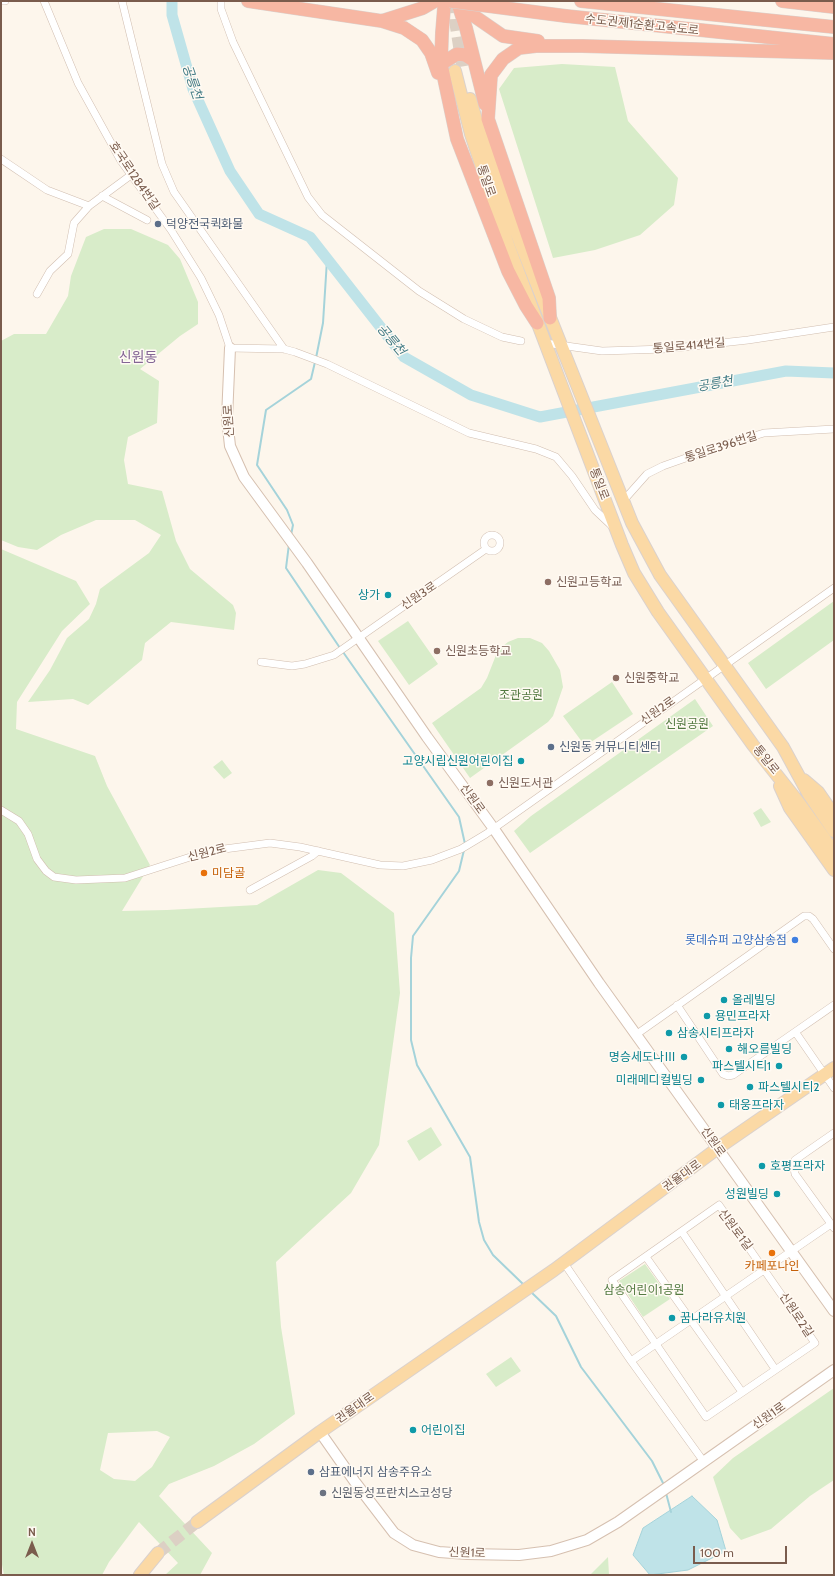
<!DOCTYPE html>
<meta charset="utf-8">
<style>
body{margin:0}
#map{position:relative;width:835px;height:1576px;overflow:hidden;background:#fdf6ec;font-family:Cabin,sans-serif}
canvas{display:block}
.frame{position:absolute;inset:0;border:2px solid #7a5c4d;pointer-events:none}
.north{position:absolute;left:12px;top:1524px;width:40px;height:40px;-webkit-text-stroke:3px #fffaf3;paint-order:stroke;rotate:0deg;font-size:11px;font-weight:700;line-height:16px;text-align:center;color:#7a5c4d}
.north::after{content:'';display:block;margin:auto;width:14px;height:18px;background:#7a5c4d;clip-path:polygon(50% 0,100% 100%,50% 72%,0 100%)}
.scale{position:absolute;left:693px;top:1546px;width:94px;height:18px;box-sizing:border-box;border:2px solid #7a5c4d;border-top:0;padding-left:5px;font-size:12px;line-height:14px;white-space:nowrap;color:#7a5c4d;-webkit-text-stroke:3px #fffaf3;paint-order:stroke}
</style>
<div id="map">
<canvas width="835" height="1576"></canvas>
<div class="frame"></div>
<div class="north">N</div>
<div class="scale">100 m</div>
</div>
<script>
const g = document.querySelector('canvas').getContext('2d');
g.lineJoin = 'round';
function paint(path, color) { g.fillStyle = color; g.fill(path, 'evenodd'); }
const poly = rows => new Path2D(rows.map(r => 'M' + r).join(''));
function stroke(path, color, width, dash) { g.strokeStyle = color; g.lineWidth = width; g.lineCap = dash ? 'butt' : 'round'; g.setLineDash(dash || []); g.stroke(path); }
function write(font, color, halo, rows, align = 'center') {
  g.font = font + ' Cabin,"Noto Sans KR",sans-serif'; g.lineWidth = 3; g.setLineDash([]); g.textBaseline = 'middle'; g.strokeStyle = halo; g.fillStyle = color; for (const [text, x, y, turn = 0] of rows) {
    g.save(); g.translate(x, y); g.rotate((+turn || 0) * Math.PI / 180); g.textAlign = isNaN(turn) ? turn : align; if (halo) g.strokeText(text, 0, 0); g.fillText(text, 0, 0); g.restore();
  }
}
const green = poly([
 [562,64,615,67,628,121,678,178,674,205,640,235,595,250,553,258,499,89,514,68],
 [104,229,131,229,168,245,180,259,198,302,198,324,180,336,140,369,159,381,157,423,128,437,124,460,128,484,162,491,176,541,190,569,233,605,236,613,234,630,171,622,145,643,142,660,88,705,73,699,28,702,50,670,67,638,89,619,96,604,100,589,149,553,161,535,135,520,96,520,61,535,37,550,18,547,1,540,1,341,14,334,46,334,68,296,71,276,86,237],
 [1,549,76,581,90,604,62,631,17,702,16,729,95,756,107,786,150,865,122,911,167,910,257,905,318,870,341,873,394,913,400,993,379,1145,351,1193,276,1262,281,1327,295,1414,254,1444,214,1466,169,1484,159,1496,212,1553,200,1575,165,1575,178,1563,139,1522,109,1562,102,1575,4,1575,1,1559],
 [157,1431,170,1437,152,1467,135,1481,114,1479,100,1470,108,1433],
 [834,601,834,640,766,689,748,663],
 [408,621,438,664,409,685,378,641],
 [518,638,530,638,542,643,549,651,560,670,563,687,553,716,548,722,470,778,432,723,481,688,487,678,498,650,508,642],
 [612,682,633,714,585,746,563,716],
 [695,699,713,726,530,853,514,831,531,816],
 [222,760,232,773,224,779,213,767],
 [761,808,771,822,761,827,753,813],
 [431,1127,442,1145,419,1161,407,1141],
 [645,1264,670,1299,643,1317,619,1281],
 [511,1357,521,1371,496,1387,486,1374],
 [834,1388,834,1480,810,1496,771,1529,741,1540,730,1528,713,1477,733,1458],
 [608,1557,609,1575,590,1575]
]);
const water = poly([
 [692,1496,717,1520,726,1551,688,1570,650,1575,633,1555,643,1528,692,1496]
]);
const stream = poly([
 [316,358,323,323,327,260],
 [291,535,293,525,287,510,257,465,266,410,311,379,315,362],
 [289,544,286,568,340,648],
 [343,652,459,817,465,844],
 [464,850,459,871,413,936,411,958,411,1040,417,1065,470,1157,479,1222,484,1240,493,1255,524,1285],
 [531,1292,556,1316,581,1367,652,1461,664,1485],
 [666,1493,671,1512]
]);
const river = poly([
 [172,1,172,15,193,89,230,171,259,214,310,237,404,357,471,395,540,417,786,371,834,373]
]);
const primaryTunnel = poly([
 [455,1,456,27,463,71],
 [158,1553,197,1522]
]);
const street = poly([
 [1,1,5,1],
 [44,1,78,83,121,161,171,230,201,278,219,315,230,348,284,349,295,352,327,364,469,433,536,449,556,457,572,476,595,510,613,527],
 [122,1,162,164,174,192,284,349],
 [221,1,221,9,233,42,308,197,322,215,419,291,464,319,502,337,521,341],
 [1,159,47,190,89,206],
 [102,196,147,220],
 [37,294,50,271,68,254,74,223,89,206,131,175],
 [545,343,602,351,666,349,748,340,834,327],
 [623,501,647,474,663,466,714,448,764,433,834,429],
 '484 543a8 8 0 1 1 16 0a8 8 0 1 1-16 0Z',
 [261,662,292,666,305,664,334,655,486,549],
 [1,810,19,821,28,834,37,859,46,871,54,877,76,880,125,878,209,851,270,843,300,847,380,865,403,866,432,860,461,849,486,834,834,588],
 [250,890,312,856,318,851],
 [677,1005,723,1074,728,1076,733,1075,834,1005],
 [796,1033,834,1088],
 [637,1034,804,916,809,916,813,919,834,949],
 [834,1133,795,1160,794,1168,795,1174,834,1228],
 [719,1205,815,1343,706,1417,612,1280,719,1205],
 [682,1232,775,1369],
 [646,1257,742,1392],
 [564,1263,631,1361,704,1462],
 [631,1361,831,1224]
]);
const secondary = poly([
 [230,348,227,418,230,446,244,477,307,563,427,737,494,829,599,983,834,1311],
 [320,1432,355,1482,394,1533,413,1545,439,1552,467,1554,519,1555,551,1551,587,1540,618,1522,834,1370]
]);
const primary = poly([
 [455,71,471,134,508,245,622,545,634,573,658,612,753,745,799,803,834,852],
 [470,99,479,130,520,242,632,523,660,575,783,747,808,793,834,831],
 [804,780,818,792,834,815],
 [780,786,790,808,834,870],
 [197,1522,320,1432,554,1270,718,1148,834,1068],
 [140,1575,158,1553]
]);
const highway = poly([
 [248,1,382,21,423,8,435,1],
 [447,1,444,8,442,33,441,64,457,139,508,271,526,306,537,323],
 [457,1,466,28,485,104],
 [460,1,474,16,503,36,538,41],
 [581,1,834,27],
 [782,1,834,7],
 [566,16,834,44],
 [382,21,404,28,422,40,431,53,438,73],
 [441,64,457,54,465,55,473,60],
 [550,318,549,298,488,119,491,75,503,59,519,48,536,46,582,46,834,53]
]);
const highwayBridge = poly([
 [450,1,566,16]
]);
const markers = [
 [158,224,4,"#5c6f8a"],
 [548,582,4,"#8d6e63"],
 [388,595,4,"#0f9aa8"],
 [437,651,4,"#8d6e63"],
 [616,678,4,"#8d6e63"],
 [551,747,4,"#5c6f8a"],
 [521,761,4,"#0f9aa8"],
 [490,783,4,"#8d6e63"],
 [204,873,4,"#e8710a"],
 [795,940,4,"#3f7fe0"],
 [724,1000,4,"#0f9aa8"],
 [707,1016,4,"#0f9aa8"],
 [669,1033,4,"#0f9aa8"],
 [729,1049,4,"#0f9aa8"],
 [684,1057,4,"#0f9aa8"],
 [779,1066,4,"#0f9aa8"],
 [701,1080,4,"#0f9aa8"],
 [750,1087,4,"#0f9aa8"],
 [721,1105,4,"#0f9aa8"],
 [762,1166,4,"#0f9aa8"],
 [777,1194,4,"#0f9aa8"],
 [772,1253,4,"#e8710a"],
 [672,1318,4,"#0f9aa8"],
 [413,1430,4,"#0f9aa8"],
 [311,1472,4,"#5c6f8a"],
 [323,1493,4,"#6b7280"]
];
const streetNames = [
 ["수도권제1순환고속도로",642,25,6],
 ["호국로1284번길",134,176,56],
 ["통일로",486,181,71],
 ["통일로414번길",689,346,-5],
 ["신원로",229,421,-93],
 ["통일로396번길",721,447,-18],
 ["통일로",599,484,69],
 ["신원3로",419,596,-34],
 ["신원2로",658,711,-35],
 ["통일로",766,760,51],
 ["신원로",472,799,54],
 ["신원2로",207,853,-14],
 ["신원로",713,1142,55],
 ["권율대로",682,1176,-36],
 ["신원로1길",735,1230,53],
 ["신원로2길",796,1315,56],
 ["권율대로",355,1408,-35],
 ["신원1로",769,1416,-35],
 ["신원1로",467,1553,2]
];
const serviceNames = [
 ["덕양전국퀵화물",166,224],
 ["신원동 커뮤니티센터",559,747],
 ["삼표에너지 삼송주유소",319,1472]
];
const educationNames = [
 ["신원고등학교",556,582],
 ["신원초등학교",445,651],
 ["신원중학교",624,678],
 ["신원도서관",498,783]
];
const cultureNames = [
 ["상가",380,595,"right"],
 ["고양시립신원어린이집",513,761,"right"],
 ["올레빌딩",732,1000],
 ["용민프라자",715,1016],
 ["삼송시티프라자",677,1033],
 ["해오름빌딩",737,1049],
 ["명승세도나Ⅲ",676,1057,"right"],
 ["파스텔시티1",771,1066,"right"],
 ["미래메디컬빌딩",693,1080,"right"],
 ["파스텔시티2",758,1087],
 ["태웅프라자",729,1105],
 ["호평프라자",770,1166],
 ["성원빌딩",769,1194,"right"],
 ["꿈나라유치원",680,1318],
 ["어린이집",421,1430]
];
const parkNames = [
 ["조관공원",521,695],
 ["신원공원",687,724],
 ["삼송어린이1공원",644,1290]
];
const foodNames = [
 ["미담골",212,873],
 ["카페포나인",772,1266,"center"]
];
const shopNames = [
 ["롯데슈퍼 고양삼송점",787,940]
];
const worshipNames = [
 ["신원동성프란치스코성당",331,1493]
];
const waterNames = [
 ["공릉천",192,82,71],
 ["공릉천",391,340,50],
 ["공릉천",715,384,-10]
];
const quarterNames = [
 ["신원동",138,358]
];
paint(green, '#d8ecc9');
paint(water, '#bfe3e8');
stroke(water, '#a5d3da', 1);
stroke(stream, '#a5d3da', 2);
stroke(river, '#bfe3e8', 11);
stroke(primaryTunnel, '#dcd0c4', 12, [12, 6]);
stroke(street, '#d1beb0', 8);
stroke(secondary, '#d6c0b0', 12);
stroke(primary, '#dad1cd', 14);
stroke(highway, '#dad1cd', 14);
stroke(street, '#fff', 7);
stroke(secondary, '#fff', 10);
stroke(primary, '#fbd9a5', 12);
stroke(highway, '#f7b7a3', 13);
stroke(highwayBridge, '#dad1cd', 14, []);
stroke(highwayBridge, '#f7b7a3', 13);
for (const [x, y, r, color] of markers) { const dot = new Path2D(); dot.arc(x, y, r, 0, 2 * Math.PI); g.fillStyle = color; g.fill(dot); stroke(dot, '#fffaf3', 1.5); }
write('12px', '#7a5c4d', '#fffaf3', streetNames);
write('12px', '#4e5e75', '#fffaf3', serviceNames, 'left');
write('12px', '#785e54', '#fffaf3', educationNames, 'left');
write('12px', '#0d838f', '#fffaf3', cultureNames, 'left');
write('12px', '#537a41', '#fffaf3', parkNames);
write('12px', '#c56008', '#fffaf3', foodNames, 'left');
write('12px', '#366cbe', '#fffaf3', shopNames, 'right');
write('12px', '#5b616d', '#fffaf3', worshipNames, 'left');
write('italic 13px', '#437c86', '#fffaf3', waterNames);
write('14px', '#846695', '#fffaf3', quarterNames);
</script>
